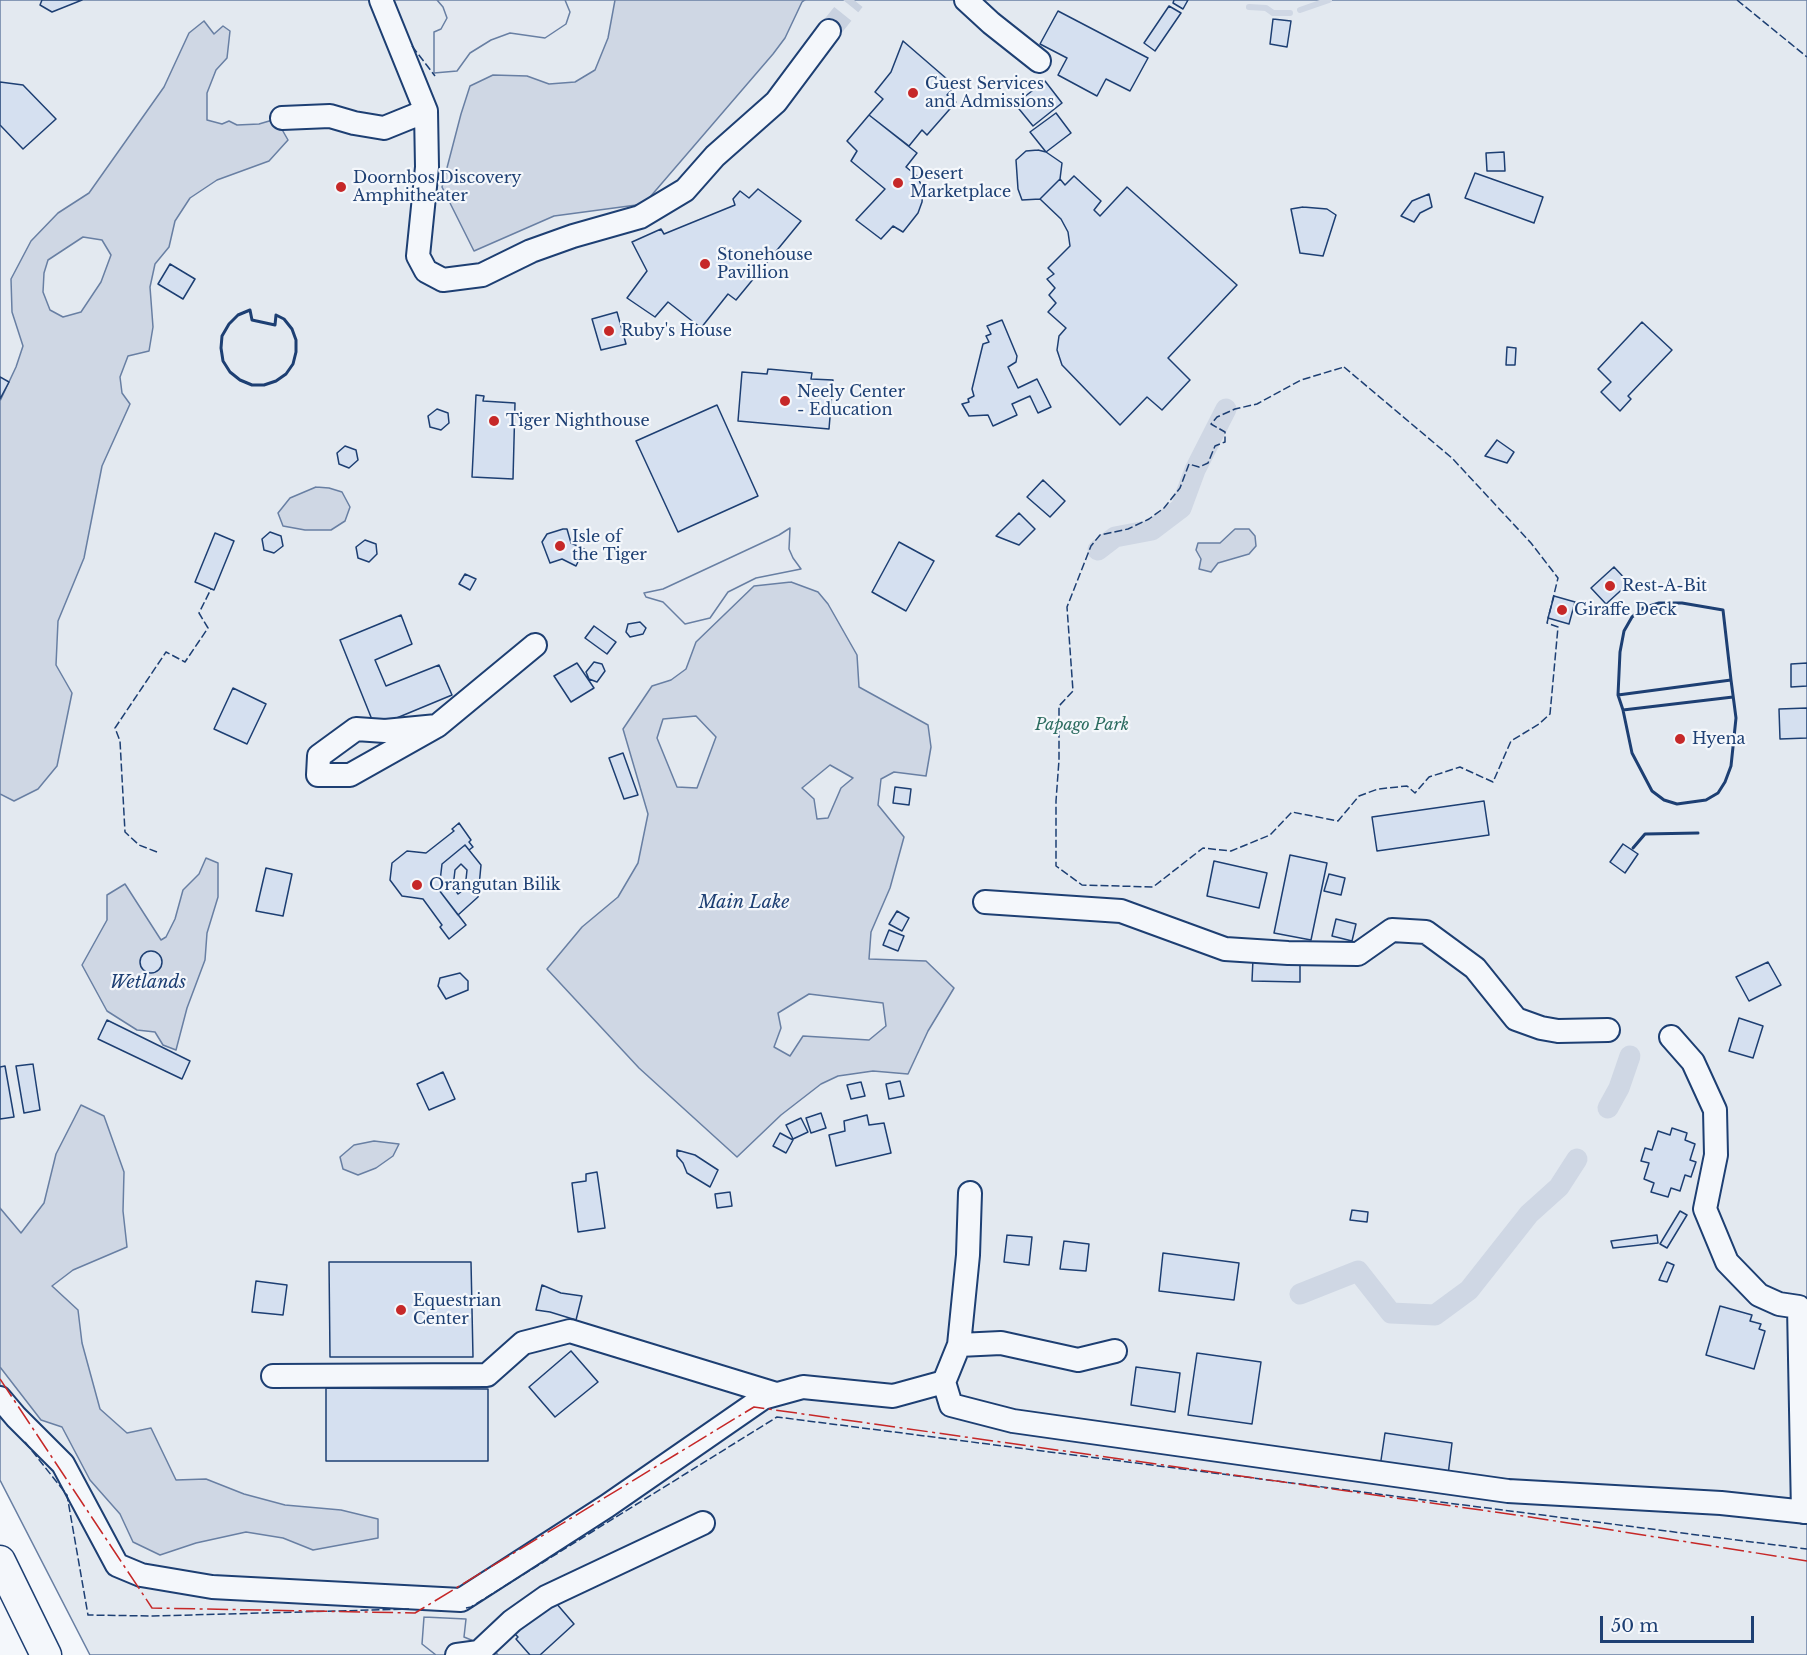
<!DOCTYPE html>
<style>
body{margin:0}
#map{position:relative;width:1807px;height:1655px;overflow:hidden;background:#f4f7fb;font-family:"Libre Baskerville",serif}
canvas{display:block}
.scale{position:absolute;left:1600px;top:1616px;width:154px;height:27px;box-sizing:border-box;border:3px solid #1d3f73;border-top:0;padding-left:8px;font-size:18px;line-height:21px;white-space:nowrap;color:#1d3f73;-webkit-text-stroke:4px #f4f7fb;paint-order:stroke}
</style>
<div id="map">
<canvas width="1807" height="1655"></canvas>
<div class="scale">50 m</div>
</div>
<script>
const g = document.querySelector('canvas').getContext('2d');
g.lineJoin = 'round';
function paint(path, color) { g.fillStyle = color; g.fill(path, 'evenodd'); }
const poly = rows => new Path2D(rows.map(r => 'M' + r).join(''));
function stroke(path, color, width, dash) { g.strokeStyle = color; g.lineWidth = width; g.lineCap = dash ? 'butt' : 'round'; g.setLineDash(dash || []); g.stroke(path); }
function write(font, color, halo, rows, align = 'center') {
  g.font = font + ' "Libre Baskerville",serif'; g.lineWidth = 4.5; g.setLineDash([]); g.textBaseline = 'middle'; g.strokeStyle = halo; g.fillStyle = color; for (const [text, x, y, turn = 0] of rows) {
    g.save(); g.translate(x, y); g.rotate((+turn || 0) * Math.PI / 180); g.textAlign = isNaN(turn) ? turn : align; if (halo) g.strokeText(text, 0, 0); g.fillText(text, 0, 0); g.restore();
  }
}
const green = poly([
 [0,0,1807,0,1807,1655,90,1655,0,1480,0,0]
]);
const parking = poly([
 [437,0,565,0,570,12,566,24,545,38,510,33,491,40,470,53,457,71,434,73,434,32,441,29,447,18,443,7,437,0],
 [790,528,789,549,793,558,801,569,756,578,728,592,710,618,685,624,663,602,646,597,644,593,663,589,779,535,790,528],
 [424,1617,466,1619,464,1637,493,1649,498,1655,436,1655,422,1644,424,1617]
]);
const water = poly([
 [615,0,805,0,802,2,785,38,773,54,644,204,554,216,474,251,442,187,461,114,470,86,493,75,527,76,549,84,575,82,595,70,608,38,615,0],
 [204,21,214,34,223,26,230,31,227,58,216,70,207,93,207,120,222,124,229,121,237,125,259,124,276,119,288,140,269,161,217,180,190,198,175,221,169,247,155,264,150,287,153,327,149,351,128,356,120,377,122,393,130,404,102,466,84,558,58,621,56,665,72,693,57,766,38,789,14,801,0,794,0,401,16,367,23,346,12,312,11,279,31,241,58,213,89,193,164,87,189,33,204,21],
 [83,237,102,240,111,255,101,282,81,312,63,317,50,310,43,292,44,273,48,260,83,237],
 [316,487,329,488,342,492,350,507,345,521,331,530,305,530,283,526,278,513,290,498,316,487],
 [1235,529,1249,529,1255,536,1256,546,1249,554,1218,563,1211,572,1199,569,1201,559,1196,550,1198,543,1220,543,1235,529],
 [791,582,818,592,828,604,857,655,859,687,928,725,931,747,926,776,894,772,881,779,878,805,904,837,890,888,871,932,869,959,926,961,954,988,928,1031,908,1074,873,1071,838,1076,821,1084,781,1115,737,1157,639,1068,547,969,582,927,618,897,638,863,648,814,623,729,652,686,671,680,686,669,696,642,754,586,791,582],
 [696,716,716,737,697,788,677,787,657,738,663,719,696,716],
 [830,765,853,778,841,788,828,818,817,819,814,799,802,788,830,765],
 [809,994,883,1003,886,1026,869,1040,803,1036,790,1056,774,1047,781,1028,778,1013,809,994],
 [206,858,218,863,218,897,207,933,205,960,187,1008,176,1050,163,1045,155,1032,137,1030,107,1011,82,965,107,920,107,895,125,884,161,940,166,937,175,919,183,890,199,874,206,858],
 [81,1105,104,1116,124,1172,123,1211,127,1247,73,1270,52,1286,78,1310,82,1343,100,1409,127,1433,151,1428,176,1480,206,1479,244,1494,285,1505,341,1510,378,1519,378,1538,313,1550,283,1538,246,1532,196,1543,160,1555,133,1542,120,1514,90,1480,62,1427,41,1420,0,1367,0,1208,21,1233,44,1203,56,1154,81,1105],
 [374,1141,399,1144,393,1156,376,1168,358,1175,343,1169,340,1157,354,1145,374,1141]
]);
const stream = poly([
 [1249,7,1266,8,1273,13,1290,13],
 [1300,10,1329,0]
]);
const canal = poly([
 [1098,550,1115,537,1152,530,1181,508,1195,470,1226,409],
 [1608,1108,1619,1088,1630,1056],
 [1300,1294,1358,1271,1391,1313,1435,1315,1469,1290,1529,1214,1559,1187,1577,1159]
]);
const building = poly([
 [42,0,82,0,52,12,40,5,42,0],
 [1174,0,1188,0,1183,9,1173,3,1174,0],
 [1169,6,1181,13,1155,51,1144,43,1169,6],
 [1058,11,1148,58,1130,91,1106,79,1097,96,1058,75,1067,58,1040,44,1058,11],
 [1273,19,1291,21,1287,47,1270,44,1273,19],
 [903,41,955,86,947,95,956,102,927,135,922,130,909,146,869,115,883,99,875,92,891,72,903,41],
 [1045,81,1062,103,1033,126,1015,104,1045,81],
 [0,82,23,85,56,119,23,149,0,125,0,82],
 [1056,113,1071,133,1046,152,1030,132,1056,113],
 [869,115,917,153,906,167,917,176,923,189,922,202,918,213,903,232,893,226,881,239,856,220,885,189,851,161,857,151,847,141,869,115],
 [1038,150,1046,152,1062,163,1060,179,1040,199,1022,200,1018,189,1016,160,1026,151,1038,150],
 [1504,152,1505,171,1487,171,1486,153,1504,152],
 [1475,173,1543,197,1534,223,1465,198,1475,173],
 [1074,176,1101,201,1094,210,1100,216,1127,187,1237,285,1168,358,1190,380,1162,410,1147,397,1120,425,1062,365,1057,350,1059,336,1066,328,1048,312,1056,303,1049,295,1055,288,1047,279,1054,274,1048,268,1070,246,1068,232,1061,219,1040,199,1060,179,1065,185,1074,176],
 [758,189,801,221,736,300,728,294,701,328,668,302,655,317,627,298,647,271,632,242,661,229,664,234,735,205,733,199,740,191,749,198,758,189],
 [1429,194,1432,207,1420,213,1414,222,1401,216,1412,201,1429,194],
 [1303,207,1327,209,1336,215,1323,256,1300,253,1291,209,1303,207],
 [170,264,195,279,183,299,158,284,170,264],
 [617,312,626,344,601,350,592,319,617,312],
 [1002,320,1017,356,1016,362,1008,367,1018,388,1037,379,1051,407,1038,413,1030,396,1012,404,1017,415,993,426,988,415,969,416,962,404,969,402,968,399,974,396,972,389,983,344,989,342,986,336,991,334,987,326,1002,320],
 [1642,322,1672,350,1628,396,1631,399,1620,411,1601,392,1611,382,1598,369,1642,322],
 [1507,347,1516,348,1515,365,1506,365,1507,347],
 [768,369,812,373,811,379,833,380,829,429,738,421,742,372,767,374,768,369],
 [0,377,9,382,0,399,0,377],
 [476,395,484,396,483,401,515,403,513,479,472,477,476,395],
 [717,405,758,496,678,532,636,441,717,405],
 [437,409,448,413,449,423,441,430,430,427,428,416,437,409],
 [1497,440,1514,452,1507,463,1485,456,1497,440],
 [345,446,356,450,358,460,349,468,339,464,337,453,345,446],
 [1043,480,1065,501,1050,517,1027,497,1043,480],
 [1019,513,1035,529,1019,545,996,536,1019,513],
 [563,529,567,529,571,543,584,549,576,566,562,559,550,563,542,542,547,534,563,529],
 [270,532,281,536,283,546,274,553,264,550,262,539,270,532],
 [215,533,234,541,214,590,195,582,215,533],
 [365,540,376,544,377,554,369,562,358,558,356,547,365,540],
 [899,542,934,561,906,611,872,592,899,542],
 [1614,567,1629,583,1606,604,1591,588,1614,567],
 [465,574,476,579,470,590,459,584,465,574],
 [1554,596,1575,602,1569,624,1548,618,1554,596],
 [401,615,412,644,375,660,386,686,439,665,452,695,375,727,340,640,401,615],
 [640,622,646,628,643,634,630,637,626,632,628,624,640,622],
 [594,626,616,642,607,654,585,638,594,626],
 [594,662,602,664,605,671,597,682,589,679,586,672,594,662],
 [577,663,594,688,571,702,554,676,577,663],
 [1807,663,1807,686,1791,687,1791,664,1807,663],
 [233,688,266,704,247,744,214,729,233,688],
 [1807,708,1807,738,1780,739,1779,709,1807,708],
 [623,753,638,795,624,799,609,758,623,753],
 [895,787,911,789,909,805,893,803,895,787],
 [1484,801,1489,835,1377,851,1372,817,1484,801],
 [459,823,471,840,469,842,473,847,469,850,465,845,442,864,439,890,466,925,449,939,440,927,442,925,423,899,402,896,390,880,392,863,407,851,426,853,454,831,452,829,459,823],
 [1623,844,1638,854,1625,873,1610,862,1623,844],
 [465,845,481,865,478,897,458,915,439,890,442,864,465,845],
 [461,864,467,870,465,889,458,894,453,887,455,870,461,864],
 [1290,855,1327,863,1311,940,1274,933,1290,855],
 [1214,861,1267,873,1259,908,1207,896,1214,861],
 [266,868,292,874,283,916,256,911,266,868],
 [1329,874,1345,878,1341,895,1324,891,1329,874],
 [897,911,909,918,902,931,889,924,897,911],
 [1336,919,1356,924,1352,941,1332,936,1336,919],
 [889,930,904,936,898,951,883,945,889,930],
 '140 962a11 11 0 1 1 22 0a11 11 0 1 1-22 0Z',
 [1253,959,1300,960,1300,982,1252,981,1253,959],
 [1768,962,1781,985,1749,1001,1736,977,1768,962],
 [460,973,468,981,468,990,446,999,438,986,440,978,460,973],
 [1739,1018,1763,1026,1753,1058,1729,1051,1739,1018],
 [107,1020,190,1061,182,1079,98,1039,107,1020],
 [33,1064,40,1110,24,1113,16,1066,33,1064],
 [5,1066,14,1117,0,1119,0,1067,5,1066],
 [443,1072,455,1099,429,1110,417,1084,443,1072],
 [900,1081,904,1096,889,1099,886,1084,900,1081],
 [861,1082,865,1096,851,1099,847,1085,861,1082],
 [821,1113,826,1128,811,1133,806,1118,821,1113],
 [867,1115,869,1125,884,1123,891,1153,836,1166,829,1135,845,1131,844,1121,867,1115],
 [801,1118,808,1132,793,1139,786,1125,801,1118],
 [1672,1128,1687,1133,1685,1140,1695,1144,1690,1160,1696,1162,1691,1177,1685,1175,1680,1191,1671,1188,1668,1197,1651,1192,1654,1183,1644,1179,1649,1163,1641,1161,1645,1148,1652,1150,1658,1131,1670,1135,1672,1128],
 [780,1133,793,1140,786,1153,773,1146,780,1133],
 [677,1150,695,1155,718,1170,710,1187,687,1173,683,1163,677,1156,677,1150],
 [597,1172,605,1228,578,1232,572,1183,586,1181,586,1174,597,1172],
 [730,1192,732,1206,717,1208,715,1194,730,1192],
 [1352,1210,1368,1212,1367,1222,1350,1220,1352,1210],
 [1680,1211,1687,1215,1667,1248,1660,1244,1680,1211],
 [1007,1235,1032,1237,1029,1265,1004,1262,1007,1235],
 [1657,1235,1658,1243,1613,1248,1611,1241,1657,1235],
 [1064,1241,1089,1244,1086,1271,1060,1269,1064,1241],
 [1163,1253,1239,1263,1234,1300,1159,1291,1163,1253],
 [329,1262,471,1262,473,1357,330,1357,329,1262],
 [1667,1262,1674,1265,1667,1282,1659,1280,1667,1262],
 [256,1281,287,1285,283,1315,252,1312,256,1281],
 [542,1285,561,1293,582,1296,576,1320,550,1312,536,1310,542,1285],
 [1720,1306,1752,1315,1750,1321,1761,1324,1759,1329,1765,1331,1754,1369,1706,1355,1720,1306],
 [571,1351,598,1382,555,1417,529,1387,571,1351],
 [1197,1353,1261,1362,1252,1424,1188,1415,1197,1353],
 [1136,1367,1180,1373,1175,1412,1131,1405,1136,1367],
 [326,1388,488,1389,488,1461,326,1461,326,1388],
 [1385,1433,1452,1443,1448,1475,1380,1467,1385,1433],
 [551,1602,556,1603,574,1624,540,1655,530,1655,516,1639,518,1637,515,1634,551,1602]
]);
const minorTunnel = poly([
 [829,31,854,0]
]);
const minor = poly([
 [381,0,426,111,427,167,418,256,426,271,443,280,482,275,531,251,573,236,640,217,685,190,715,156,776,102,829,31],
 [966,0,991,23,1039,61],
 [282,118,330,116,354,123,384,128,426,111],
 [437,726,350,775,318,775,319,756,356,729,385,731,437,726,535,645],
 [985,902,1121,911,1225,949,1288,953,1358,954,1392,930,1426,932,1475,968,1516,1019,1541,1028,1558,1031,1608,1030],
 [1671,1037,1693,1062,1715,1110,1716,1155,1705,1209,1727,1262,1759,1295,1779,1304,1799,1307,1803,1512],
 [959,1345,1001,1343,1078,1360,1115,1351],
 [273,1376,487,1375,523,1343,570,1331,776,1394],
 [944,1382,951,1405,1013,1421,1508,1491,1721,1503,1807,1512],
 [0,1398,16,1417,63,1464,117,1565,141,1575,212,1587,461,1600,607,1506,763,1398,803,1387,893,1396,944,1382,959,1345,968,1255,970,1193],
 [457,1655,479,1652,512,1621,546,1597,703,1523]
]);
const major = poly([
 [0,1561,46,1655]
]);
const fence = poly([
 [1737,0,1807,57],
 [412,46,435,76],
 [1344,367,1452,458,1531,543,1558,578,1547,623,1558,627,1550,714,1539,724,1511,741,1493,782,1460,767,1429,777,1415,793,1407,786,1378,789,1359,796,1338,821,1292,812,1270,835,1231,851,1203,848,1153,887,1082,885,1056,866,1056,801,1059,760,1059,706,1073,691,1067,607,1091,546,1100,535,1128,529,1149,519,1164,508,1180,488,1189,464,1199,467,1208,463,1215,446,1225,442,1225,432,1211,424,1217,417,1235,409,1257,404,1301,380,1344,367],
 [157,852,139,845,125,832,120,741,115,728,166,652,185,662,208,628,199,613,211,589],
 [25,1442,67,1495,88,1615,153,1616,409,1609],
 [466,1608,471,1607,777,1417,1807,1549]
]);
const wall = poly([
 [250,310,252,320,275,325,276,315,284,319,292,329,296,340,296,352,293,364,286,374,276,381,264,385,252,385,240,380,230,372,223,361,221,348,222,336,229,324,238,315,250,310],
 [1731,680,1736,718,1731,766,1725,782,1718,793,1706,800,1677,804,1664,800,1652,791,1632,753,1623,710,1733,697],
 [1618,695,1731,680,1723,610,1682,603,1659,603,1643,608,1632,617,1624,631,1620,652,1618,695,1623,710],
 [1633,848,1645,834,1698,833]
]);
const power = poly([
 [0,1379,152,1608,415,1613,754,1407,1530,1517,1807,1561]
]);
const markers = [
 [913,93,6,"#c62828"],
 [898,183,6,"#c62828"],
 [341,187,6,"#c62828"],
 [705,264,6,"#c62828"],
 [609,331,6,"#c62828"],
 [785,401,6,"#c62828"],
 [494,421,6,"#c62828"],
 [560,546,6,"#c62828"],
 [1610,586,6,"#c62828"],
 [1562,610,6,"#c62828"],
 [1680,739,6,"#c62828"],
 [417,885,6,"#c62828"],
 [401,1310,6,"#c62828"]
];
const poiNames = [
 ["Guest Services",925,84],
 ["and Admissions",925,102],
 ["Desert",910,174],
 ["Marketplace",910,192],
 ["Doornbos Discovery",353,178],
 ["Amphitheater",353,196],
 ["Stonehouse",717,255],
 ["Pavillion",717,273],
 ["Ruby's House",621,331],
 ["Neely Center",797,392],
 ["- Education",797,410],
 ["Tiger Nighthouse",506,421],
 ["Isle of",572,537],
 ["the Tiger",572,555],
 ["Rest-A-Bit",1622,586],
 ["Giraffe Deck",1574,610],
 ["Hyena",1692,739],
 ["Orangutan Bilik",429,885],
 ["Equestrian",413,1301],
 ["Center",413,1319]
];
const parkNames = [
 ["Papago Park",1082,725]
];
const waterNames = [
 ["Main Lake",744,903],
 ["Wetlands",148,983]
];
paint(green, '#e3e9f0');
stroke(green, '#687fa3', 1.5);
paint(parking, '#e3e8f0');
stroke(parking, '#687fa3', 1.5);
paint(water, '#cfd7e4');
stroke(water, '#687fa3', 1.5);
stroke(stream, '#cfd7e4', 6);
stroke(canal, '#cfd7e4', 21);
paint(building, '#d5e0f0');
stroke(building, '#1d3f73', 1.5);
stroke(minorTunnel, '#c9d2e0', 22, [22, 11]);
stroke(minor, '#1d3f73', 26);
stroke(major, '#1d3f73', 33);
stroke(minor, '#f4f7fb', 22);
stroke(major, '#f4f7fb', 30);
stroke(fence, '#1d3f73', 1.5, [8, 3]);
stroke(wall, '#1d3f73', 3);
stroke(power, '#c62828', 1.5, [21, 4.5, 3, 4.5]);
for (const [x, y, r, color] of markers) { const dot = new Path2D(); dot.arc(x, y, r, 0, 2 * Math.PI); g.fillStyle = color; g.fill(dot); stroke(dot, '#f4f7fb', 2); }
write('16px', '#1d3f73', '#f4f7fb', poiNames, 'left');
write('italic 16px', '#2c6c60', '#f4f7fb', parkNames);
write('italic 18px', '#1d3f73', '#f4f7fb', waterNames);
</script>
